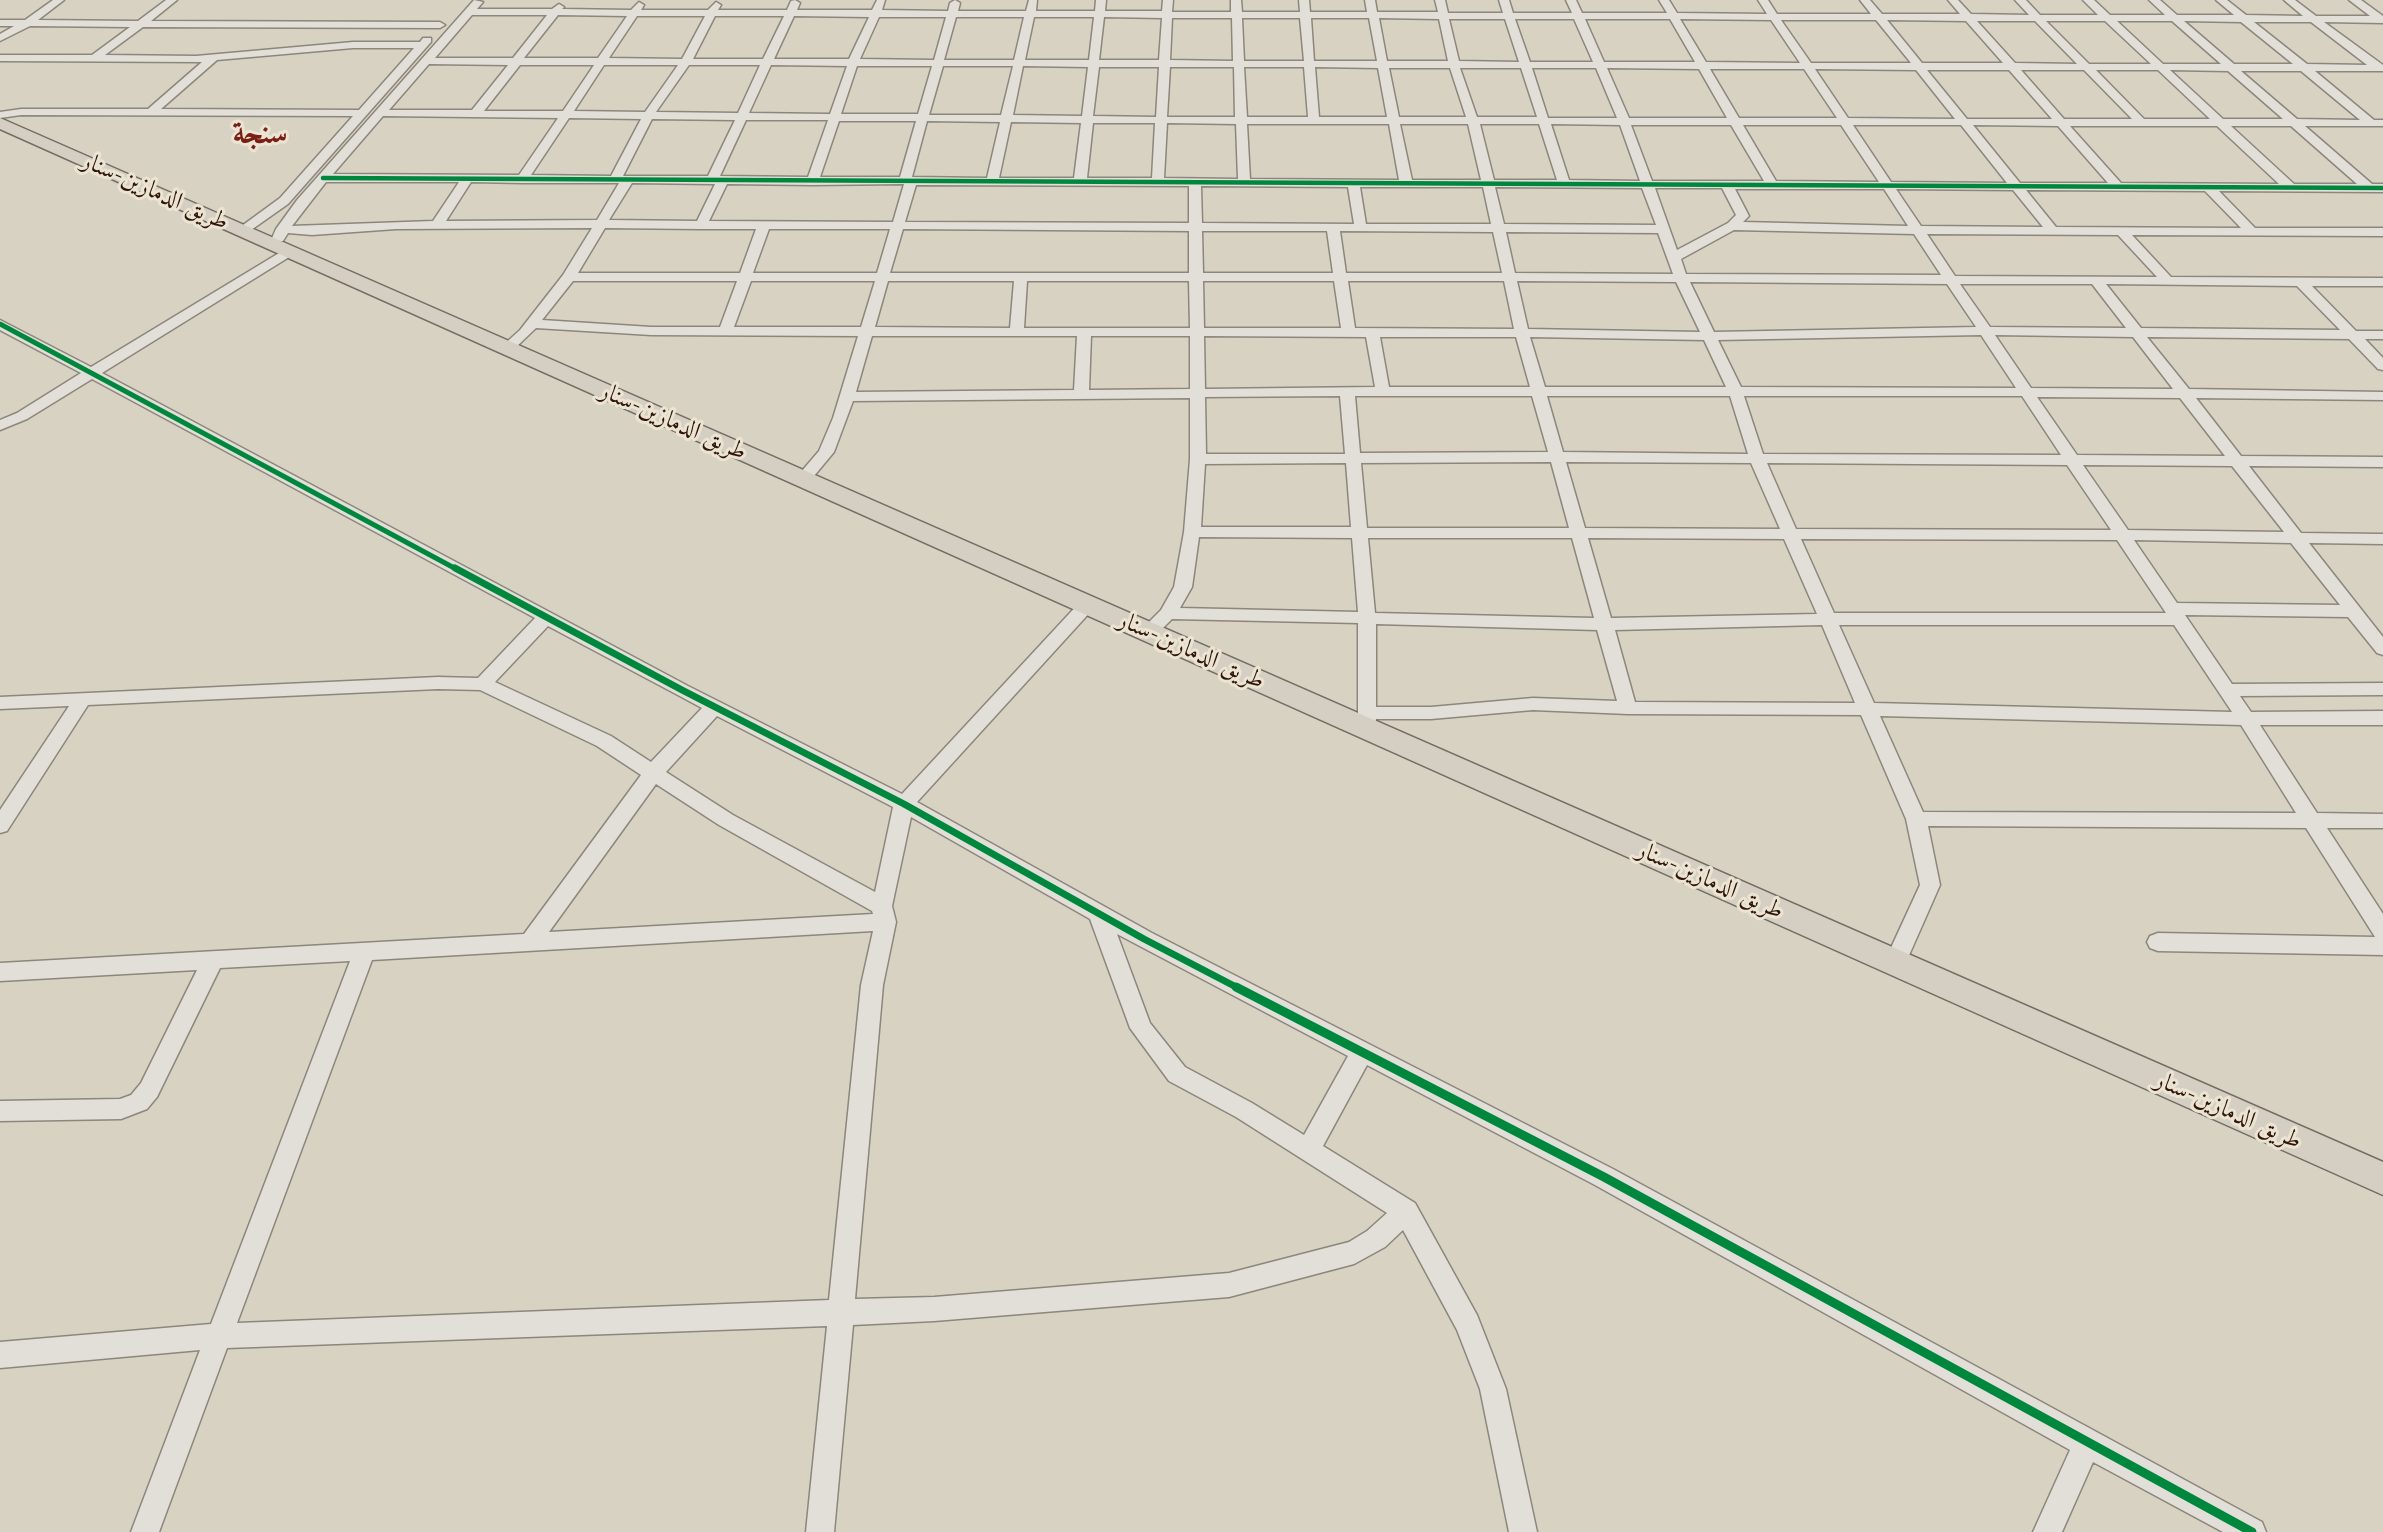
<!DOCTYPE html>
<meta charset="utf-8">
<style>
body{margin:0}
canvas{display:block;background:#d8d2c3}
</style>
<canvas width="2383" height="1532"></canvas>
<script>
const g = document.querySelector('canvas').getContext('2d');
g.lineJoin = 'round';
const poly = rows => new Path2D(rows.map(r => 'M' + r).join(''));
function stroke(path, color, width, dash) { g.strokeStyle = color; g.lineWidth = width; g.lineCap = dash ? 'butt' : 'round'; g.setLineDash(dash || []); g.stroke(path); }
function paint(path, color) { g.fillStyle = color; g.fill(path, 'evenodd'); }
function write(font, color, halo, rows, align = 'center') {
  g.font = font + ' "Old Standard TT",Amiri,serif'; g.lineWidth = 6; g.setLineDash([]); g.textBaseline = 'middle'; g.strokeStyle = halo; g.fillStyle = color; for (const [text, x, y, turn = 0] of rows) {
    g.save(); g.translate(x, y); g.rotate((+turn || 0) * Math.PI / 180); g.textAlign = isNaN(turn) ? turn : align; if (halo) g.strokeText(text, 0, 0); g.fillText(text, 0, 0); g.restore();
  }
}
const minor = poly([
 [53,0,64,0,38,20,138,21,166,0,177,0,151,21,440,22,445,25,440,28,143,27,105,55,196,56,353,42,420,42,423,38,431,38,431,42,288,204,244,235,239,234,239,228,280,198,353,116,21,115,0,118,0,112,21,109,148,109,202,62,0,61,0,55,92,55,130,27,30,26,0,41,0,34,14,26,0,26,0,20,25,20,53,0],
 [353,48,414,48,359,110,161,109,217,60,353,48],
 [474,0,483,2,477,9,552,9,559,4,564,7,562,9,631,10,639,2,644,5,641,10,708,10,716,2,721,5,718,10,787,10,791,1,795,0,800,3,797,10,872,10,877,0,885,0,882,10,948,11,950,3,955,0,960,3,958,11,1026,11,1029,0,1037,0,1036,11,1095,11,1096,0,1106,0,1105,11,1162,11,1163,0,1173,0,1172,12,1231,12,1231,0,1241,0,1242,12,1300,12,1299,0,1309,0,1310,12,1367,12,1365,0,1375,0,1377,12,1438,12,1435,0,1445,0,1448,13,1503,13,1499,0,1509,0,1513,13,1572,13,1566,0,1576,0,1582,13,1667,13,1659,0,1669,0,1677,13,1767,14,1758,0,1768,0,1777,14,1871,14,1860,0,1870,0,1882,14,1960,14,1948,0,1958,0,1971,14,2029,15,2015,0,2026,0,2040,15,2098,15,2083,0,2094,0,2110,15,2165,15,2149,0,2160,0,2177,15,2234,15,2216,0,2227,0,2246,15,2303,16,2284,0,2295,0,2316,16,2370,16,2349,0,2361,0,2383,16,2383,23,2324,22,2383,65,2383,71,2315,71,2374,120,2383,120,2383,126,2305,126,2372,184,2383,184,2383,192,2219,191,2255,228,2383,228,2383,236,2132,235,2171,277,2383,278,2383,286,2312,286,2356,331,2383,331,2383,339,2365,339,2383,358,2383,370,2378,369,2349,339,2147,337,2189,389,2383,392,2383,400,2196,398,2241,456,2383,457,2383,467,2249,466,2301,533,2383,534,2383,544,2309,543,2383,637,2383,655,2377,653,2348,617,2185,615,2232,684,2383,683,2383,695,2240,696,2251,712,2383,711,2383,725,2260,725,2317,813,2383,814,2383,828,2327,828,2383,914,2383,955,2158,951,2150,948,2147,942,2150,936,2158,933,2375,937,2306,828,1928,826,1940,885,1903,969,1895,972,1887,969,1884,963,1920,885,1906,819,1861,715,1628,714,1533,710,1431,719,1376,719,1374,730,1367,732,1360,730,1358,725,1358,623,1172,619,1155,636,1143,636,1140,632,1143,628,1161,610,1174,587,1184,532,1190,459,1190,398,853,401,834,452,809,482,803,484,795,479,819,451,833,418,858,336,651,335,536,328,512,351,507,352,500,348,520,330,563,275,592,228,396,229,312,235,288,233,283,241,273,241,272,238,276,229,297,200,474,0],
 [472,15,547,15,513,58,435,58,472,15],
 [558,15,627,16,598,58,524,58,558,15],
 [637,16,705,16,682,59,609,58,637,16],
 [715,16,784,16,763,59,693,59,715,16],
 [794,16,869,17,849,59,774,59,794,16],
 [879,17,946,17,934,60,860,59,879,17],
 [956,17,1024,17,1014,60,944,60,956,17],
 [1034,17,1094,17,1089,60,1025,60,1034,17],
 [1104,17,1162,18,1159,60,1099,60,1104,17],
 [1172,18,1232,18,1233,61,1170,60,1172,18],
 [1242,18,1300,18,1304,61,1244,61,1242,18],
 [1311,18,1369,18,1377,61,1314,61,1311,18],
 [1379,18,1439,19,1448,61,1387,61,1379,18],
 [1449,19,1505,19,1519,62,1459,61,1449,19],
 [1515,19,1574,19,1593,62,1530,62,1515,19],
 [1585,19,1670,19,1695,62,1604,62,1585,19],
 [1680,19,1771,20,1800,63,1706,62,1680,19],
 [1781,20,1876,20,1911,63,1811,63,1781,20],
 [1887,20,1966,21,2003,63,1922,63,1887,20],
 [1977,21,2035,21,2077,64,2015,63,1977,21],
 [2046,21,2105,21,2151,64,2089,64,2046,21],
 [2117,21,2172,21,2221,64,2163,64,2117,21],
 [2184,21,2241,22,2293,64,2234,64,2184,21],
 [2254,22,2311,22,2367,65,2307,64,2254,22],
 [429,64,508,65,472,110,389,110,429,64],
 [520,65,594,65,563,111,484,111,520,65],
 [604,65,678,65,645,112,574,111,604,65],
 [689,65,760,65,738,113,656,112,689,65],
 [771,65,847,66,830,114,749,113,771,65],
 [857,66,932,66,918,114,841,114,857,66],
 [943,66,1013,66,1001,115,929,115,943,66],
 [1023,66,1088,67,1082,116,1013,115,1023,66],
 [1099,67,1159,67,1156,117,1093,116,1099,67],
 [1170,67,1234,67,1235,117,1167,117,1170,67],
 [1244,67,1304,67,1308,117,1247,117,1244,67],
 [1315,67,1378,68,1387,117,1319,117,1315,67],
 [1389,68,1450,68,1466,117,1399,117,1389,68],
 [1460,68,1521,68,1537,117,1477,117,1460,68],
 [1532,68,1596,68,1617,118,1548,118,1532,68],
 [1607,68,1699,69,1727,118,1629,118,1607,68],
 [1710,69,1804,69,1837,118,1739,118,1710,69],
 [1815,69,1916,70,1955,119,1848,118,1815,69],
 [1927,70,2009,70,2052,119,1967,119,1927,70],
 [2021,70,2084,70,2132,119,2064,119,2021,70],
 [2096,70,2158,70,2210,119,2144,119,2096,70],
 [2170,70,2228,71,2283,119,2223,119,2170,70],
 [2241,71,2301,71,2360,120,2297,119,2241,71],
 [383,116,558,118,519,175,333,174,383,116],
 [569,118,641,119,611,176,531,175,569,118],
 [652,119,735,120,708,176,623,176,652,119],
 [746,120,828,120,808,177,720,176,746,120],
 [839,121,916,121,900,177,820,177,839,121],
 [927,121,1000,122,987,178,912,177,927,121],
 [1011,122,1081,123,1074,178,999,178,1011,122],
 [1093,123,1155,123,1152,178,1087,178,1093,123],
 [1167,123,1236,124,1238,179,1164,178,1167,123],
 [1247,124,1389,124,1399,180,1250,179,1247,124],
 [1400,124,1468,124,1481,180,1412,180,1400,124],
 [1480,124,1539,124,1557,180,1494,180,1480,124],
 [1551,124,1620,125,1640,181,1569,180,1551,124],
 [1631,125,1731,125,1764,181,1652,181,1631,125],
 [1743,125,1841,125,1879,182,1776,181,1743,125],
 [1853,125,1961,125,2007,183,1891,182,1853,125],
 [1973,125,2058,126,2108,183,2020,183,1973,125],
 [2070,126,2217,126,2279,184,2121,183,2070,126],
 [2231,126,2291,126,2357,184,2294,184,2231,126],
 [326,182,459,182,433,221,292,226,326,182],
 [471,182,523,183,619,183,597,220,446,221,471,182],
 [632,183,712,184,715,184,697,221,609,220,632,183],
 [727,184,813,185,904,184,893,222,709,221,727,184],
 [916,185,1189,186,1189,223,905,222,916,185],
 [1201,186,1348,187,1354,224,1202,223,1201,186],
 [1360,187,1483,187,1491,224,1366,224,1360,187],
 [1495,187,1642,188,1656,225,1504,224,1495,187],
 [1655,188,1722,188,1736,215,1728,223,1677,250,1655,188],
 [1735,189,1884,189,1908,226,1743,222,1749,216,1735,189],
 [1896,189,2013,190,2043,227,1921,226,1896,189],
 [2026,190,2205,191,2241,228,2056,227,2026,190],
 [605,228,701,229,756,229,740,273,578,273,605,228],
 [769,229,890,229,877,273,753,273,769,229],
 [903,229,1189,231,1189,273,890,273,903,229],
 [1734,230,1914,234,1941,275,1686,274,1681,259,1734,230],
 [1202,231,1327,231,1333,273,1203,273,1202,231],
 [1340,231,1493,232,1502,273,1346,273,1340,231],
 [1506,232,1658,233,1673,274,1515,273,1506,232],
 [1927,234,2118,235,2157,277,1955,276,1927,234],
 [573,281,737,281,720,327,651,327,542,320,573,281],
 [751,281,875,281,861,327,734,327,751,281],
 [888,281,1014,281,1010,328,875,327,888,281],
 [1027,281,1189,281,1190,328,1024,328,1027,281],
 [1203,281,1334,281,1341,328,1204,328,1203,281],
 [1348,281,1504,281,1514,329,1355,328,1348,281],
 [1517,281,1676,282,1700,332,1528,329,1517,281],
 [1690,282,1947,284,1976,327,1714,332,1690,282],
 [1960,284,2092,284,2126,328,1990,327,1960,284],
 [2106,284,2297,286,2340,330,2141,328,2106,284],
 [1981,335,2016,388,1741,387,1718,340,1981,335],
 [1995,335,2133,337,2173,389,2031,388,1995,335],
 [872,336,1077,336,1074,390,856,392,872,336],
 [1091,336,1190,336,1190,389,1089,390,1091,336],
 [1204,336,1366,337,1375,387,1205,389,1204,336],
 [1380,337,1516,337,1530,387,1389,387,1380,337],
 [1530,337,1704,340,1726,387,1545,387,1530,337],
 [1340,396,1345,454,1206,454,1205,397,1340,396],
 [1355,396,1532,396,1548,452,1360,453,1355,396],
 [1547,396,1730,396,1748,454,1563,452,1547,396],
 [1744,396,2022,396,2061,455,1763,454,1744,396],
 [2037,397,2180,398,2225,456,2077,455,2037,397],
 [1551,462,1569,528,1367,528,1361,463,1551,462],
 [1566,462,1751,463,1780,529,1585,528,1566,462],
 [1346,463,1351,527,1201,527,1205,464,1346,463],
 [1767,463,2067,465,2111,530,1796,529,1767,463],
 [2083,465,2232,466,2284,532,2128,530,2083,465],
 [1199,537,1352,538,1358,612,1180,608,1192,587,1199,537],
 [1368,538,1572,538,1594,618,1375,613,1368,538],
 [1588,538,1784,539,1817,614,1611,618,1588,538],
 [1801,539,2117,540,2166,613,1834,613,1801,539],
 [2134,540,2291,543,2340,605,2177,603,2134,540],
 [1376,624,1597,630,1617,701,1533,698,1431,707,1376,707,1376,624],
 [1822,625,1855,703,1635,702,1615,630,1822,625],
 [1839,625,2174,625,2232,712,1874,703,1839,625],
 [1880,716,2241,725,2296,813,1923,812,1880,716],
 [289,247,296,251,294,254,102,373,688,686,902,794,1081,601,1093,601,1096,605,1093,609,917,802,1152,933,1613,1169,2262,1522,2266,1532,2223,1532,2093,1462,2062,1532,2033,1532,2070,1450,1595,1185,1367,1065,1323,1146,1415,1203,1477,1315,1506,1389,1537,1532,1509,1532,1480,1389,1457,1330,1403,1230,1385,1247,1354,1264,1229,1297,934,1321,853,1325,834,1532,806,1532,827,1326,227,1348,159,1532,131,1532,200,1350,0,1368,0,1342,211,1324,350,961,220,968,157,1097,147,1109,121,1119,0,1121,0,1101,120,1099,131,1095,141,1083,197,970,0,981,0,963,524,934,641,775,597,746,480,690,438,689,88,705,7,831,0,833,0,810,69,706,0,709,0,697,438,677,478,678,535,618,92,379,27,419,0,430,0,420,17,413,81,373,0,330,0,320,91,367,289,247],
 [548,626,676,694,702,708,651,762,611,736,495,682,548,626],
 [717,716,893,807,875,892,733,815,666,772,717,716],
 [656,784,719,825,872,911,873,914,549,932,656,784],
 [911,817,1090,919,1130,1028,1169,1081,1236,1117,1387,1213,1367,1231,1349,1242,1229,1273,934,1297,855,1299,883,985,896,922,892,906,911,817],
 [873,931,861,985,829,1300,237,1323,372,960,873,931],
 [1117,934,1348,1056,1304,1135,1252,1103,1185,1067,1150,1023,1117,934]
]);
const highway = poly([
 [0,118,2383,1162,2383,1195,0,129,0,118]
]);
const cyclewayFar3 = poly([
 [323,178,2383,188]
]);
const cyclewayFar2 = poly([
 [0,324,458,570]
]);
const cyclewayFar1 = poly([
 [455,568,682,690,904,804,1144,939,1240,989]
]);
const cycleway = poly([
 [1236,987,1604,1177,2252,1532]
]);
const streetNames = [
 ["طريق الدمازين-سنار",155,192,24],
 ["طريق الدمازين-سنار",673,422,24],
 ["طريق الدمازين-سنار",1191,651,24],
 ["طريق الدمازين-سنار",1710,881,24],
 ["طريق الدمازين-سنار",2228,1111,24]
];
const farTownnames = [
 ["سنجة",260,135]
];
stroke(minor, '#8d867c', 3);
stroke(highway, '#756d64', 3);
paint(minor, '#e1dfd7');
paint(highway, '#d5cfc3');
stroke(cyclewayFar3, '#00873e', 4.5);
stroke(cyclewayFar2, '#00873e', 5);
stroke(cyclewayFar1, '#00873e', 7);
stroke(cycleway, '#00873e', 9);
write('24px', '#30160a', '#ebe4d3', streetNames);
write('bold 32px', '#7a1f14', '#ebe4d3', farTownnames);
</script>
